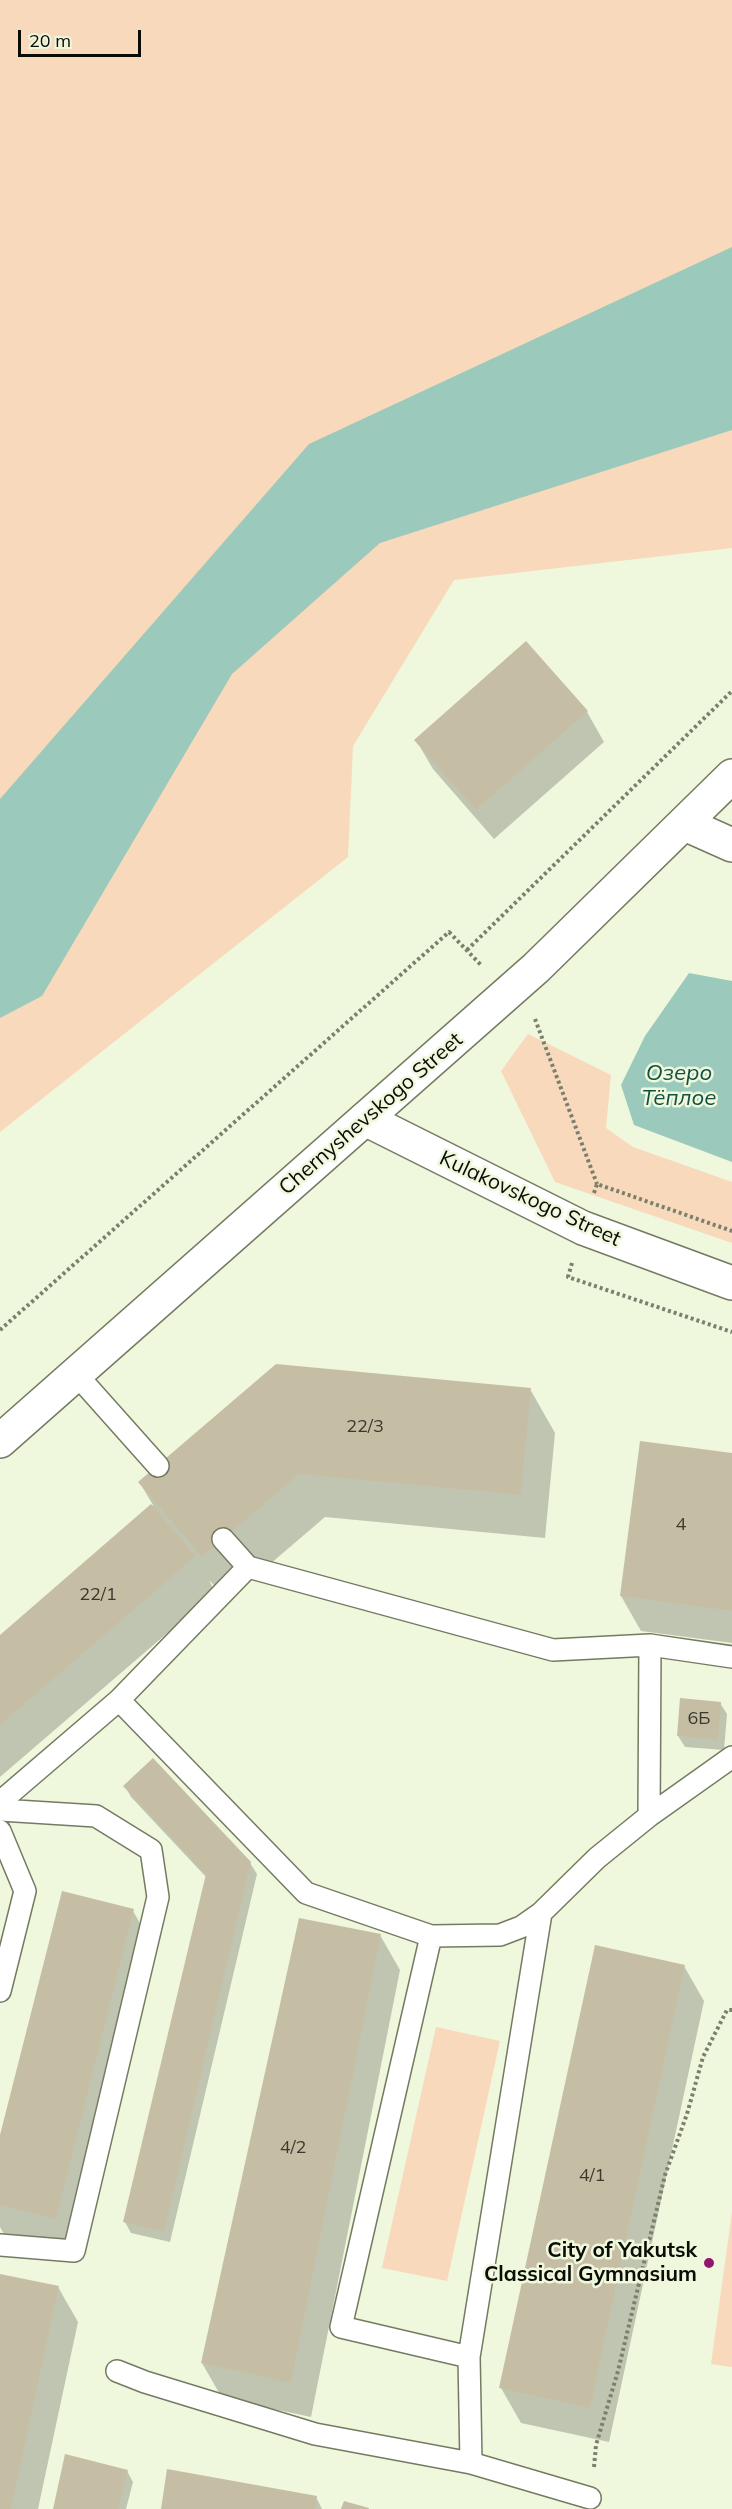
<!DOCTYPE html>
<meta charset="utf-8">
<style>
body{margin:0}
#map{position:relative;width:732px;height:2509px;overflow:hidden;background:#eff7dc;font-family:Mulish,sans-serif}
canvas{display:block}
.scale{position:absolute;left:18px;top:30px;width:123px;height:27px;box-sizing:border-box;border:3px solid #0a0d05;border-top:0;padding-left:8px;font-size:18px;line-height:21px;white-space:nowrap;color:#0a0d05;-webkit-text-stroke:4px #eff7dc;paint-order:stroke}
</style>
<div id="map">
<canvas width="732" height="2509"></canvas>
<div class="scale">20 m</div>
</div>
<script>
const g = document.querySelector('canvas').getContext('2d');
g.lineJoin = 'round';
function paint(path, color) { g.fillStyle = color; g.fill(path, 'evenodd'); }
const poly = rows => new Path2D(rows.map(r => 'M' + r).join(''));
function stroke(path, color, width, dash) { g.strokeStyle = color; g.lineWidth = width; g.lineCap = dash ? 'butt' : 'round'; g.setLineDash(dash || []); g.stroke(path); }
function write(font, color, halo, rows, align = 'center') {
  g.font = font + ' Mulish,sans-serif'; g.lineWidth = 5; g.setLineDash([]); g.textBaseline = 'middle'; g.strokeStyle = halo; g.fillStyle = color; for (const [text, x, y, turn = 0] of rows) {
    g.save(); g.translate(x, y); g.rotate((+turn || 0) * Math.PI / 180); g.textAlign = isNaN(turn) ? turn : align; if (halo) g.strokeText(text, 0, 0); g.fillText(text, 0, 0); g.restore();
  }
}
const green = poly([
 [0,0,732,0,732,548,454,580,353,746,348,857,0,1132],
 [528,1034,611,1075,606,1128,633,1147,732,1182,732,1243,555,1182,501,1071],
 [436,2027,500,2041,447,2281,382,2268],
 [732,2212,732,2367,711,2364]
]);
const water = poly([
 [732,247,732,430,380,543,232,674,42,996,0,1018,0,799,309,444],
 [689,973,732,981,732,1162,634,1125,621,1085,645,1036]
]);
const shadow = poly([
 [525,643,587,712,604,742,494,839,433,769,416,740],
 [530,1389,555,1433,545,1538,325,1517,228,1600,209,1580,215,1592,0,1777,0,1637,153,1505,140,1483],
 [732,1455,732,1643,641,1631,621,1596],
 [720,1703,727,1714,724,1750,685,1747,678,1736],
 [125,1786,250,1863,257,1874,170,2242,131,2233,125,2222,207,1878,131,1797],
 [133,1911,153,1946,76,2253,5,2236,0,2227,0,2141],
 [380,1935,400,1970,311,2417,222,2398,202,2363],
 [684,1966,704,2001,609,2442,521,2423,501,2388],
 [0,2275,58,2287,78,2322,38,2509,0,2509],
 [127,2471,133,2482,126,2509,55,2509],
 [316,2497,322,2509,162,2509]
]);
const building = poly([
 [526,641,588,711,476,810,414,740],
 [276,1364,531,1388,521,1495,299,1474,202,1557,138,1482],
 [640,1441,732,1453,732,1611,620,1596],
 [151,1504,196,1556,0,1725,0,1635],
 [680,1698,721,1702,718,1740,677,1736],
 [153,1758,251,1862,164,2232,123,2222,206,1874,123,1786],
 [62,1891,134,1909,56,2219,0,2205,0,2135],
 [299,1918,381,1934,291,2383,201,2363],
 [595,1945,685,1965,590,2408,499,2388],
 [0,2274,59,2286,11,2509,0,2509],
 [65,2454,128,2470,118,2509,53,2509],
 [167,2469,317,2496,315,2509,161,2509],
 [344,2501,369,2508,369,2509,341,2509]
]);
const path = poly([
 [467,950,732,691],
 [535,1019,597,1184],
 [594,1193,597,1184,732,1231],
 [572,1263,568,1277,732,1332],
 [0,1330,449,932,481,965],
 [594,2467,596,2445,618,2371,665,2175,687,2114,703,2057,727,2010,732,2010]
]);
const service = poly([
 [76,1374,158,1466],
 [223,1539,248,1567,553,1650,650,1645,732,1657],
 [119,1700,248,1567],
 [0,1802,119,1700,306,1893,431,1936,500,1935,521,1927,541,1913,597,1858,649,1816,732,1757],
 [0,1810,96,1816,151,1850,158,1897,74,2251,0,2245],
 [649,1816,650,1645],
 [0,1831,25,1891,0,1991],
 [541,1913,469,2357,471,2463,590,2498],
 [431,1936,341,2327,469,2357],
 [117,2371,145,2382,315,2434,471,2463]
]);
const minor = poly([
 [685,824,732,845]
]);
const tertiary = poly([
 [365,1119,583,1228,732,1283]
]);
const secondary = poly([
 [0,1441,536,968,732,776]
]);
const markers = [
 [709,2263,6,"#941570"]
];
const numberNames = [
 ["22/3",365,1427],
 ["4",681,1525],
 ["22/1",98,1595],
 ["6Б",699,1719],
 ["4/2",293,2148],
 ["4/1",592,2176]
];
const streetNames = [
 ["Chernyshevskogo Street",371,1114,-41],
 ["Kulakovskogo Street",530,1199,25]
];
const poiNames = [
 ["City of Yakutsk",697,2251],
 ["Classical Gymnasium",697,2275]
];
const waterNames = [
 ["Озеро",679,1073],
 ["Тёплое",679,1098]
];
paint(green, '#f8d9bb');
paint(water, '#9bcabd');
paint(shadow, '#0003');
paint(building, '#c6bea4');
stroke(service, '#747b63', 24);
stroke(minor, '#747b63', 36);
stroke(tertiary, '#747b63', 36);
stroke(secondary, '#747b63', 36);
stroke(path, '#7a7f6e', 4, [3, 3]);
stroke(service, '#fff', 21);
stroke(minor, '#fff', 33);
stroke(tertiary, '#fff', 33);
stroke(secondary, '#fff', 33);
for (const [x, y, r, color] of markers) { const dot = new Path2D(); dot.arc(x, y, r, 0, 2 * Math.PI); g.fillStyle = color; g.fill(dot); stroke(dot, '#eff7dc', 2); }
write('18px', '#39392d', null, numberNames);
write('21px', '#0a0d05', '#eff7dc', streetNames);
write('bold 21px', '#0a0d05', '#eff7dc', poiNames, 'right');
write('italic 22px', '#105144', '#eff7dc', waterNames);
</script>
